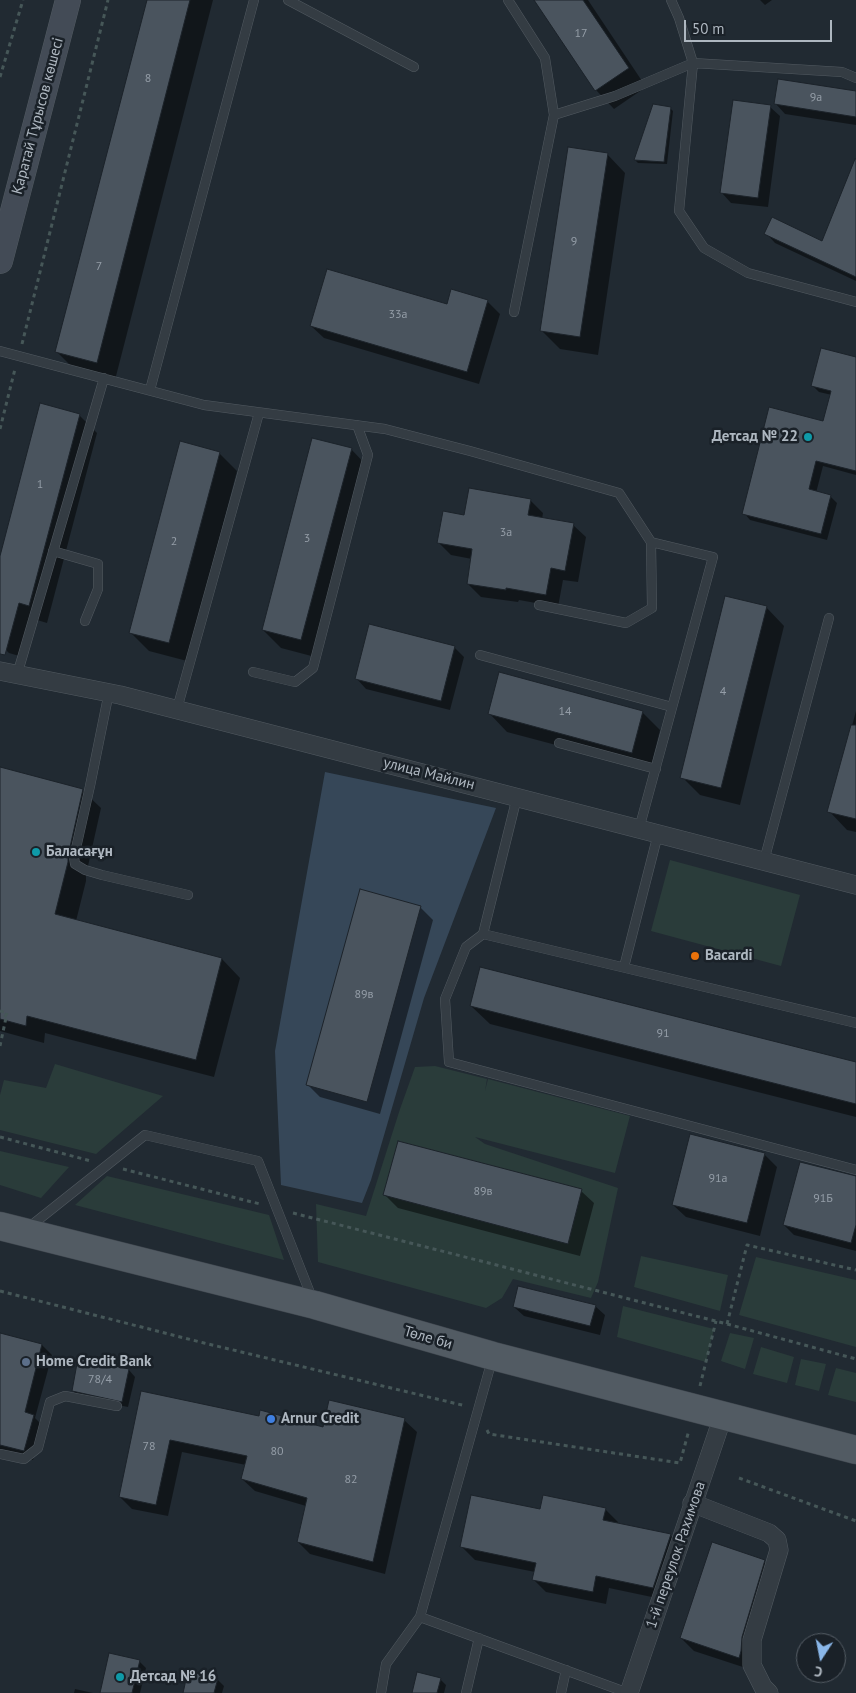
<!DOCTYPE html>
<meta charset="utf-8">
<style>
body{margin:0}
#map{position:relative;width:856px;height:1693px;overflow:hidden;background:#212a32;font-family:"PT Sans",sans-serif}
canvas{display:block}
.north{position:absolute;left:796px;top:1633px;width:50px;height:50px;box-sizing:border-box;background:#1a2128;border:1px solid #555d65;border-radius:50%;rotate:191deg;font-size:14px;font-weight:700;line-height:20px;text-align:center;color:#aeb7c0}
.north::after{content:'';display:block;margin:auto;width:18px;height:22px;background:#8ab7e9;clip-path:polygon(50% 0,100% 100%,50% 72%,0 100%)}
.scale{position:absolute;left:684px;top:20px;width:148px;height:22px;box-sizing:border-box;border:2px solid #aeb7c0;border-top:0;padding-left:6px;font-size:15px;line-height:18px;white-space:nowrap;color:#aeb7c0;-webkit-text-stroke:4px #1a2128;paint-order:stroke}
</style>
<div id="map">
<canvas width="856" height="1693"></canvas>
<div class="north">С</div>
<div class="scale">50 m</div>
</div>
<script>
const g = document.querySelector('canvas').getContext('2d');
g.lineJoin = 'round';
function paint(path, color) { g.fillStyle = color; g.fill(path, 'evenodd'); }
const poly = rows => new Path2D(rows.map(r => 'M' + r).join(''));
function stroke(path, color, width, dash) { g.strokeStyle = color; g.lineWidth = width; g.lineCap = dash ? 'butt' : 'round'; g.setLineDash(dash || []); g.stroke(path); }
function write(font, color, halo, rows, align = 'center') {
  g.font = font + ' "PT Sans",sans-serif'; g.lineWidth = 5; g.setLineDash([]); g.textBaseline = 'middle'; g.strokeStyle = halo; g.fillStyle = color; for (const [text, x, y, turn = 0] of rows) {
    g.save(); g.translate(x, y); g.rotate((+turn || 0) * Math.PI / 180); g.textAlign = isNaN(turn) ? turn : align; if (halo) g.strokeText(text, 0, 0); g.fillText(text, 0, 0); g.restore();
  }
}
const green = poly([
 [670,860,800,895,781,966,651,931],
 [55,1064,163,1096,96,1154,0,1130,0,1095,4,1080,46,1088],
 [435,1066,487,1079,485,1091,488,1079,630,1116,615,1173,475,1137,485,1144,618,1188,598,1282,591,1298,513,1279,502,1298,486,1308,318,1262,316,1204,366,1216,400,1109,415,1067],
 [0,1151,69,1167,41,1198,0,1185],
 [107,1176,269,1215,284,1260,75,1205],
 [641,1256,728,1275,720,1311,634,1287],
 [756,1257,856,1280,856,1347,739,1315],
 [623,1306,714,1329,706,1362,617,1337],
 [730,1333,754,1338,745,1369,721,1361],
 [761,1347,794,1357,787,1383,753,1374],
 [801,1359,826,1364,819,1391,795,1385],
 [836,1368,856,1373,856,1402,828,1395]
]);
const water = poly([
 [325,772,496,808,424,998,371,1180,362,1203,281,1185,275,1051]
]);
const shadow = poly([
 [149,0,213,0,115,380,75,370,57,352],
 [535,0,588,0,646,87,614,109,596,90],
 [760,0,772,0,765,5],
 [856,92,856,125,785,114,776,104],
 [770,107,780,116,768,207,731,203,722,193],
 [670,108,673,111,667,164,638,163,635,160],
 [607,154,625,173,598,355,560,349,542,331],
 [856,160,856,281,775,243,766,233,823,243],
 [487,301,500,314,479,384,324,338,311,326],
 [856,358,856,475,823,466,816,493,830,496,837,503,827,540,750,520,744,513,824,423,832,395,819,392,812,385],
 [79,415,97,433,47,623,37,620,26,658,9,653,0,644,0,561],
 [351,449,369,468,319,658,281,648,263,630],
 [219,453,237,471,187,661,149,651,131,633],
 [530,500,543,513,542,519,573,525,586,537,578,582,563,580,558,607,519,600,518,602,481,597,468,584,472,559,451,555,439,543,465,516],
 [766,607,784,626,740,805,700,795,682,777],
 [454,647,464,657,450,710,366,689,357,679],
 [856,711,856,832,847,830,829,811],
 [642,712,660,730,650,770,507,732,489,713],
 [0,768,82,790,101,808,86,875,86,881,76,921,222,959,240,978,214,1077,45,1033,44,1043,0,1031],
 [420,907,433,920,380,1114,320,1097,307,1084],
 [471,1006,856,1064,856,1117,490,1024],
 [764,1154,777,1167,760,1236,686,1217,673,1205],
 [856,1177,856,1251,794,1235,784,1225],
 [581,1191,594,1203,580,1256,398,1208,385,1195],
 [595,1306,605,1315,600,1335,524,1316,514,1307],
 [0,1335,42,1345,52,1355,35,1418,43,1426,33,1460,0,1451],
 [129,1370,135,1377,128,1407,79,1397,73,1391],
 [142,1393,324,1429,404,1420,417,1432,385,1574,310,1554,298,1542,306,1506,255,1491,242,1479,246,1465,182,1452,168,1516,132,1509,120,1497],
 [605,1509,618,1522,617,1525,670,1535,683,1548,666,1600,609,1588,606,1604,546,1592,533,1579,535,1572,475,1560,462,1547,541,1510],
 [764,1561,777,1573,752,1670,694,1651,681,1638],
 [139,1661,146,1668,140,1693,101,1693],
 [217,1679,224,1686,222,1693,184,1693],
 [440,1679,446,1685,444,1693,414,1693],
 [75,1689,93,1693,74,1693]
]);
const building = poly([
 [147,0,190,0,97,363,55,352,147,0],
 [534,0,583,0,629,68,595,91,534,0],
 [778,79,856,91,856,117,774,104,778,79],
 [733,100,771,105,758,198,720,193,733,100],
 [653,104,671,107,664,162,634,160,653,104],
 [568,147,608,153,580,337,540,331,568,147],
 [855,159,856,159,856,277,764,234,772,217,822,241,855,159],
 [327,269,447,304,451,289,488,300,467,372,310,326,327,269],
 [821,348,856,357,856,471,816,461,809,489,831,495,821,534,742,514,769,407,823,421,831,391,811,386,821,348],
 [40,403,80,414,29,606,19,603,5,655,0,654,0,556,40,403],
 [312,438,352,448,301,640,262,630,312,438],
 [180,441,220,452,169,643,129,633,180,441],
 [469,488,531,499,528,515,574,523,565,571,551,568,546,595,506,588,506,590,467,584,472,549,437,543,443,511,464,515,469,488],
 [725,596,767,606,721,788,680,778,725,596],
 [369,624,455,646,441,701,355,679,369,624],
 [499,672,643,711,632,753,488,714,499,672],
 [851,725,856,725,856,819,827,812,851,725],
 [0,767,83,789,68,856,68,862,55,914,222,958,196,1060,27,1016,26,1026,0,1019,0,767],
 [360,889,421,906,367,1102,306,1085,360,889],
 [480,967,856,1062,856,1104,470,1006,480,967],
 [690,1134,765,1153,747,1223,672,1205,690,1134],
 [398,1141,582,1189,568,1244,383,1195,398,1141],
 [800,1162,856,1176,856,1225,851,1243,783,1225,800,1162],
 [518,1286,596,1305,590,1326,513,1307,518,1286],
 [0,1333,42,1344,25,1412,34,1415,24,1451,0,1445,0,1333],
 [78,1358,129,1369,122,1402,72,1391,78,1358],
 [141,1391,259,1416,260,1410,323,1427,329,1400,405,1418,373,1562,297,1542,307,1498,241,1479,247,1456,170,1440,156,1505,119,1497,141,1391],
 [471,1495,540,1509,543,1495,606,1508,603,1520,671,1534,653,1588,596,1576,593,1592,532,1580,536,1563,460,1547,471,1495],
 [712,1542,765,1560,742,1637,741,1651,739,1658,680,1638,712,1542],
 [109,1653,140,1660,132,1693,100,1693,109,1653],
 [188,1671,218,1678,214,1693,183,1693,188,1671],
 [417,1672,441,1678,437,1693,412,1693,417,1672]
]);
const path = poly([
 [0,77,23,0],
 [22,344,108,0],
 [0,429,15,369],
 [0,1011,7,1013,3,1020],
 [0,1046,7,1013],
 [0,1137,91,1161],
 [123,1169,260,1204],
 [293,1213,727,1324,856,1359],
 [0,1291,204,1343,466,1406],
 [727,1324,747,1245,856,1270],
 [700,1386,716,1321],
 [487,1430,489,1434,680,1463,689,1430],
 [739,1478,856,1521]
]);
const service = poly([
 [288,0,414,67],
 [508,0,545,58,554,115,514,312],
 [671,0,679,18,693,63,679,211,704,248,748,273,856,302],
 [554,115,615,96,693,63,842,72,856,78],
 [0,351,204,405,385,429,470,451,619,493,651,542,652,608,626,623,539,605],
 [150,390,254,0],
 [53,551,98,564,98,589,85,621],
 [480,655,672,707],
 [253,672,295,682,313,668,368,455,357,425],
 [17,675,104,378],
 [109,692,90,786,74,857,75,864,85,870,102,875,188,895],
 [177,709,259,413],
 [559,743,656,769],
 [517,797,483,934,466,947,445,999,449,1062,856,1170],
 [639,829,713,557,651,542],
 [764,861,829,618],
 [483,934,856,1023],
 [624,967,658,834],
 [28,1228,145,1135,258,1161,312,1298],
 [0,1454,24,1459,38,1448,50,1402,65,1396,117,1406],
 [420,1617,628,1693],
 [381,1693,386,1664,420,1617,492,1360],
 [466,1693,479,1638],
 [561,1693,566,1670]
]);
const minor = poly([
 [0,671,120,695,856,885],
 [692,1503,769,1533,777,1540,779,1550,752,1640,752,1665,763,1687,769,1693],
 [629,1693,723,1416]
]);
const secondary = poly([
 [0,261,68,0]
]);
const primary = poly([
 [0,1226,315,1305,493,1356,856,1450]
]);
const markers = [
 [808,437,5,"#0f9aa8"],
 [36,852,5,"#0f9aa8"],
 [695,956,5,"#e8710a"],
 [26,1362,5,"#5c6f8a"],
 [271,1419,5,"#3f7fe0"],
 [120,1677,5,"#0f9aa8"]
];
const numberNames = [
 ["17",581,34],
 ["8",148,79],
 ["9а",816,98],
 ["9",574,242],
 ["7",99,267],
 ["33а",398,315],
 ["1",40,485],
 ["3а",506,533],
 ["3",307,539],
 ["2",174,542],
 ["4",723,692],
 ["14",565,712],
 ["89в",364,995],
 ["91",663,1034],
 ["91а",718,1179],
 ["89в",483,1192],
 ["91Б",823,1199],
 ["78/4",100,1380],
 ["78",149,1447],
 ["80",277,1452],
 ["82",351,1480]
];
const streetNames = [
 ["Қаратай Тұрысов көшесі",38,116,-75],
 ["улица Майлин",429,774,14],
 ["Төле би",428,1338,16],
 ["1-й переулок Рахимова",676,1555,-71]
];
const poiNames = [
 ["Детсад № 22",798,437,"right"],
 ["Баласағұн",46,852],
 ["Bacardi",705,956],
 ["Home Credit Bank",36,1362],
 ["Arnur Credit",281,1419],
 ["Детсад № 16",130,1677]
];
paint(green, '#2a3c3a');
paint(water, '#364758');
paint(shadow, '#0007');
paint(building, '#4a545e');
stroke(building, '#1c232a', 1);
stroke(service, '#525a61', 10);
stroke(minor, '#525a61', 19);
stroke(secondary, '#525a61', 26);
stroke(primary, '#3e454d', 29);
stroke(path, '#465758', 3, [4, 4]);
stroke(service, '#343c43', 9);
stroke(minor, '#343c43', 18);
stroke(secondary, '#434b56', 25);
stroke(primary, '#525b63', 28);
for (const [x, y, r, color] of markers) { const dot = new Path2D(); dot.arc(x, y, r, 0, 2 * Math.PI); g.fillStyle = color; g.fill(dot); stroke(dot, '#1a2128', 2); }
write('12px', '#959ea8', null, numberNames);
write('15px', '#aeb7c0', '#1a2128', streetNames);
write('bold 15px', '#aeb7c0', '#1a2128', poiNames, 'left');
</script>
